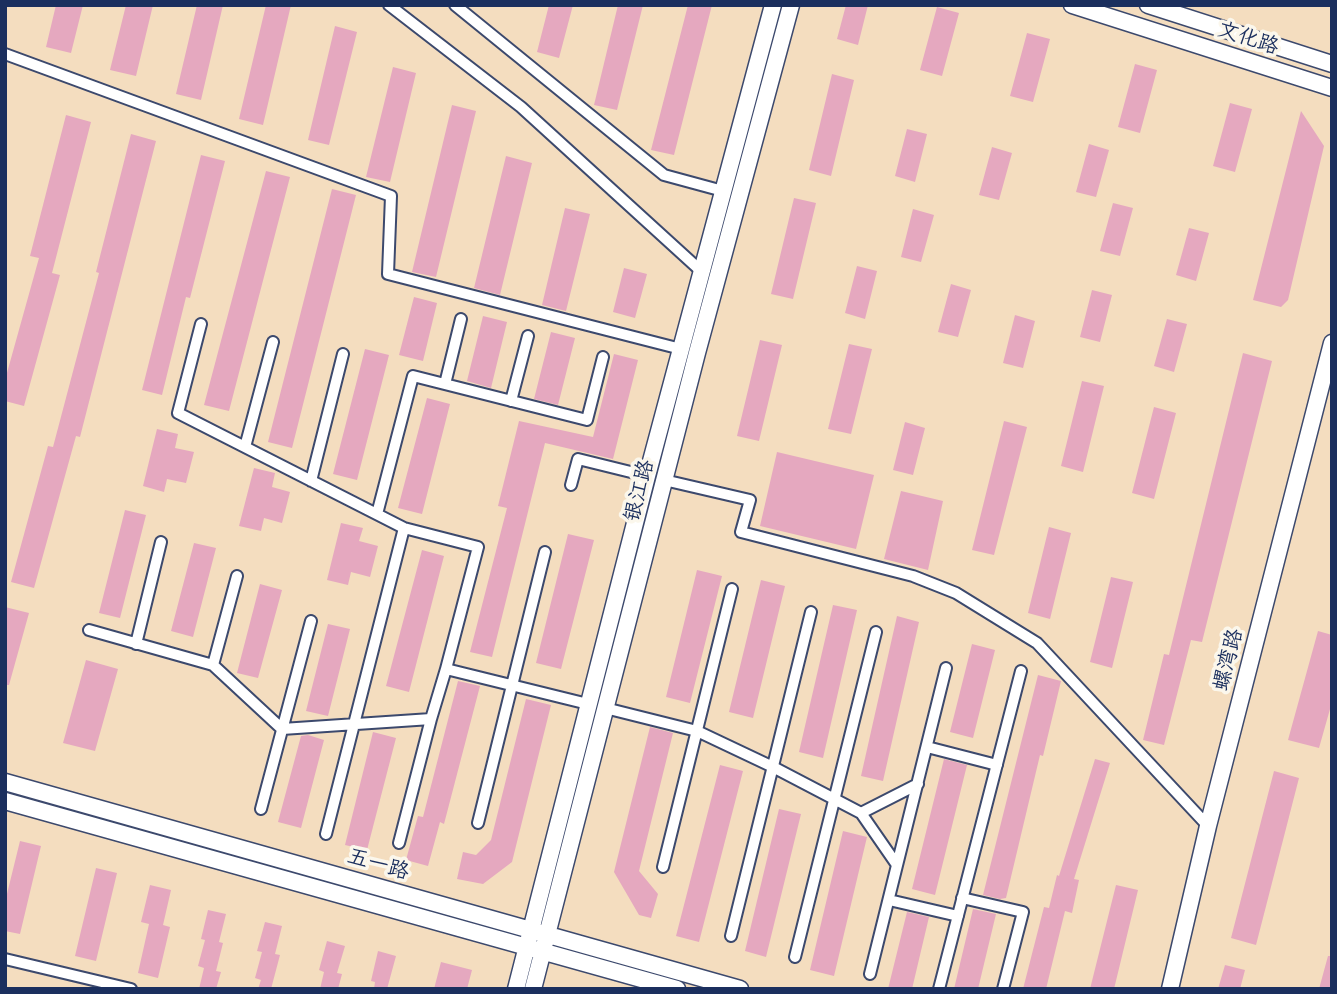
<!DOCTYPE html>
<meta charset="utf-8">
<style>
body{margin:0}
#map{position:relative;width:1337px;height:994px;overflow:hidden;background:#f4ddbf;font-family:"Balsamiq Sans",sans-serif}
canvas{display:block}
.frame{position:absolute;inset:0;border:7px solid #1b2f5e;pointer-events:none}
</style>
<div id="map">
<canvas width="1337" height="994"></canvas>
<div class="frame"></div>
</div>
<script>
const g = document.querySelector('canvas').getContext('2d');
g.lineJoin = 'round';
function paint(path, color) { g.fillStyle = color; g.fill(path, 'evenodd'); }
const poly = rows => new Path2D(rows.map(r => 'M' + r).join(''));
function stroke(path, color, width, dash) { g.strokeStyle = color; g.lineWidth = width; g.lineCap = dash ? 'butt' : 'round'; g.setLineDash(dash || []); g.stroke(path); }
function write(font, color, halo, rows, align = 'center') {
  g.font = font + ' "Balsamiq Sans","LXGW WenKai TC",sans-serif'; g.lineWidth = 7; g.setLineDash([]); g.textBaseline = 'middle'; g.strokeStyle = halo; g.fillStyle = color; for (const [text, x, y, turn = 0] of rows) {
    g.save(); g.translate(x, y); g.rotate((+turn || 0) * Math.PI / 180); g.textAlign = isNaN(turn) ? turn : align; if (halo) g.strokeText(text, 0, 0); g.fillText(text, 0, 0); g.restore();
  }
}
const building = poly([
 [56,5,83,5,71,53,46,47],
 [126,5,153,5,136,76,110,70],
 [197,5,223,5,201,100,176,94],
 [266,5,291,5,263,125,239,119],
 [549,5,573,5,559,58,537,52],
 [618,5,643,5,617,110,594,105],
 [688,5,712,5,674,155,651,150],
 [846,5,868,5,858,45,837,39],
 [937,7,959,13,942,76,920,70],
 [335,26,357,32,329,145,308,140],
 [1027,33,1050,39,1033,102,1010,96],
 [1135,64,1157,70,1140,133,1118,127],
 [393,67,416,73,390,182,366,177],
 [832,74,854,80,831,176,809,170],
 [1230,103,1252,109,1235,172,1213,166],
 [452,105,476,111,436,277,412,272],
 [1301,111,1324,146,1288,300,1281,307,1253,300],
 [66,115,91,122,52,273,60,275,24,406,5,401,5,380,39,258,30,256],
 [907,129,927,134,915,182,895,176],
 [131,134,156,141,80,437,76,436,34,588,11,582,48,446,53,447,99,273,96,272],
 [1089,144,1109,150,1096,197,1076,192],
 [992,147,1012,153,999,200,979,195],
 [201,155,225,161,190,298,186,297,162,395,142,390],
 [506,156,532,163,500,295,474,288],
 [266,171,290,177,229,411,204,405],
 [332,189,356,195,292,448,268,442],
 [794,198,816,203,793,299,771,294],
 [1113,203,1133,208,1120,256,1100,251],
 [565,208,590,214,566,311,542,305],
 [913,209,934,215,921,262,901,257],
 [1189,228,1209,233,1196,281,1176,275],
 [857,266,877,271,865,319,845,313],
 [624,268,647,274,635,318,613,312],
 [951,284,971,290,958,337,938,332],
 [1092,290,1112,295,1100,342,1080,337],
 [414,297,437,303,423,361,399,355],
 [1015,315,1035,321,1023,368,1003,363],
 [483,316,507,322,491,388,467,381],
 [1167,319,1187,324,1174,372,1154,366],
 [551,332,575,338,558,405,534,399],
 [760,340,782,345,759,441,737,436],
 [849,344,872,349,851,434,828,429],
 [365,349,389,355,357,480,333,474],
 [1243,353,1272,361,1202,642,1191,640,1164,745,1143,740,1164,654,1169,655],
 [614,354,638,360,613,459,545,443,492,657,470,652,507,508,498,506,519,421,593,437],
 [1082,381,1104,386,1083,472,1061,466],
 [427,398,450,404,422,514,398,508],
 [1154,407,1176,413,1154,499,1132,493],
 [1004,421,1027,427,994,555,972,550],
 [905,422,925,428,913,475,893,470],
 [157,429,178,434,175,448,194,452,186,483,167,479,164,492,143,486],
 [777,452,874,475,856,549,760,526],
 [254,468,275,473,272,487,290,492,282,523,264,518,261,531,239,526],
 [901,491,943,501,928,570,884,559],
 [125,510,146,515,120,618,99,613],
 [341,523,363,528,359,541,378,546,370,577,351,572,348,585,327,580],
 [1049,527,1071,533,1050,619,1028,613],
 [568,534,594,540,561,669,536,663],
 [194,543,216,548,193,637,171,631],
 [422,550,444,556,409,692,386,686],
 [697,570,722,576,690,703,666,697],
 [1111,577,1133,582,1112,668,1090,662],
 [761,580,785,586,753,718,729,712],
 [260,584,282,590,258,678,237,673],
 [833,605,857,610,823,758,799,752],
 [5,607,29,613,9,685,5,685],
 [897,616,919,622,883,781,861,776],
 [328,624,350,629,328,716,306,711],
 [1318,631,1332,635,1332,702,1319,748,1288,740],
 [972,644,995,650,973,738,950,732],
 [86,660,118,669,95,751,63,743],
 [1038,675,1061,681,1043,756,1040,755,1006,898,1000,899,983,895],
 [458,681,480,686,444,824,440,822,428,866,406,860,418,816,423,817],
 [526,699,551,705,512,862,483,884,457,879,463,852,476,855,491,840],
 [650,727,673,733,639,871,658,894,651,918,639,915,614,872],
 [373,732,396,738,367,850,345,845],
 [308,735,324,740,301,828,278,822,301,736],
 [944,759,967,765,935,895,912,889],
 [1095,759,1110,763,1074,879,1079,880,1072,913,1065,911,1046,989,1023,989,1044,907,1049,908,1057,875,1059,876],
 [720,765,743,771,699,942,676,936],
 [1274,771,1299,778,1256,945,1231,938],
 [779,809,801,814,766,957,745,951],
 [843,831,867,837,834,976,810,970],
 [20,841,41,846,20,934,5,931,5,902],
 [96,868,117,873,96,961,75,956],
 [150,885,171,890,163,925,170,927,158,978,138,973,149,924,141,922],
 [1116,885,1138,890,1114,989,1090,989],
 [973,909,996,914,978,989,954,989],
 [208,910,226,914,219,942,223,943,216,971,221,972,216,989,199,989,204,968,198,966,205,940,201,939],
 [907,912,929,917,912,989,888,989],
 [265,922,282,926,275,954,280,955,271,989,258,989,261,980,255,978,262,952,257,951],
 [327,941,345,946,337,973,342,974,338,989,320,989,324,972,319,970],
 [378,951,396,956,387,989,374,989,375,982,371,981],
 [1328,956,1332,956,1332,989,1319,989],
 [441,962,472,970,467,989,434,989],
 [1225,965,1245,970,1240,989,1218,989]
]);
const street = poly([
 [389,5,521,107,701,271],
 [455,5,664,175,723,191],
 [5,54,391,196,388,274,681,349],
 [201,324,178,413,404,528,478,547,446,669],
 [445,384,461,319],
 [511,401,528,336],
 [245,447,273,342],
 [664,480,750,500,741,532,913,576,956,593,1037,643,1208,826],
 [311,481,343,354],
 [571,485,578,459,647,476],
 [377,514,413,376,587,420,603,357],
 [89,630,213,665,282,729,431,719,446,669,588,704],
 [136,644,161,542],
 [213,665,237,576],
 [605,708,697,731,773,767,861,813,918,784],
 [927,747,997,765],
 [261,809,311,621],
 [861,813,897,865],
 [478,823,545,552],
 [326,834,404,528],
 [399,843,431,719],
 [663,867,732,589],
 [962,898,1023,912,1003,989],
 [889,900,958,916],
 [731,936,811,612],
 [795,957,876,632],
 [5,959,131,989],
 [870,974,946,668],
 [939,989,1021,671]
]);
const secondary = poly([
 [1072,5,1332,88],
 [1148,5,1332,64],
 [5,782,740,989],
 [5,801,677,989],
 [516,989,647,476,773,5],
 [533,989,697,353,791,5],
 [1170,989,1208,826,1332,343]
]);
const streetNames = [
 ["文化路",1248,39,18],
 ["银江路",640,491,-76],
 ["螺湾路",1229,660,-76],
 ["五一路",378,865,16]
];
paint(building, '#e5a8bf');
stroke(street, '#3c496d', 14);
stroke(secondary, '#3c496d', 19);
stroke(street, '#fff', 10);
stroke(secondary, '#fff', 16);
write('21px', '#1b2f5e', '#fbf7ec', streetNames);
</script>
